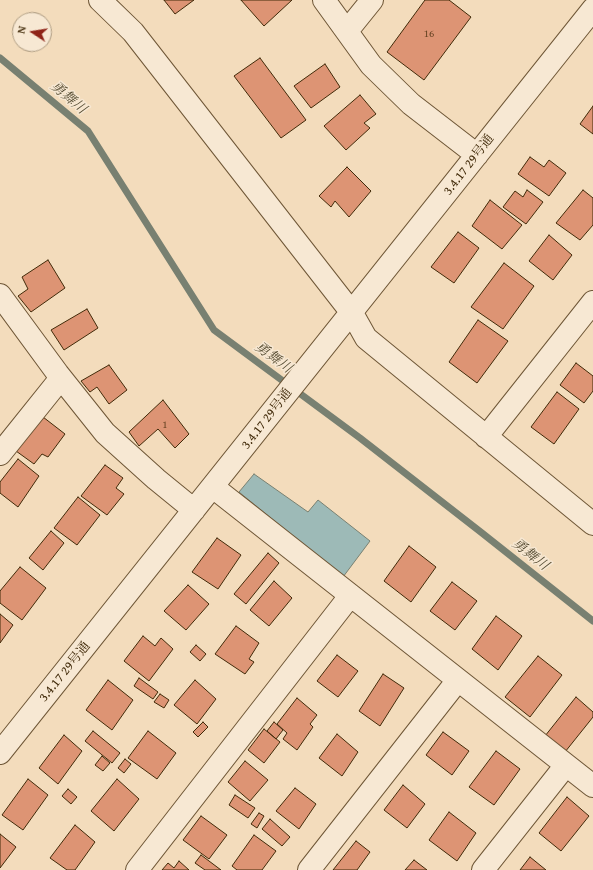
<!DOCTYPE html>
<meta charset="utf-8">
<style>
body{margin:0}
#map{position:relative;width:593px;height:870px;overflow:hidden;background:#f3dcbc;font-family:"Gentium Book Plus",serif}
canvas{display:block}
.north{position:absolute;left:12px;top:12px;width:40px;height:40px;box-sizing:border-box;background:#f7e8d3;border:1px solid #ae9c82;border-radius:50%;rotate:282deg;font-size:11px;font-weight:700;line-height:16px;text-align:center;color:#412a09}
.north::after{content:'';display:block;margin:auto;width:14px;height:18px;background:#8f2418;clip-path:polygon(50% 0,100% 100%,50% 72%,0 100%)}
</style>
<div id="map">
<canvas width="593" height="870"></canvas>
<div class="north">N</div>
</div>
<script>
const g = document.querySelector('canvas').getContext('2d');
g.lineJoin = 'round';
function paint(path, color) { g.fillStyle = color; g.fill(path, 'evenodd'); }
const poly = rows => new Path2D(rows.map(r => 'M' + r).join(''));
function stroke(path, color, width, dash) { g.strokeStyle = color; g.lineWidth = width; g.lineCap = dash ? 'butt' : 'round'; g.setLineDash(dash || []); g.stroke(path); }
function write(font, color, halo, rows, align = 'center') {
  g.font = font + ' "Gentium Book Plus","Noto Serif JP",serif'; g.lineWidth = 3; g.setLineDash([]); g.textBaseline = 'middle'; g.strokeStyle = halo; g.fillStyle = color; for (const [text, x, y, turn = 0] of rows) {
    g.save(); g.translate(x, y); g.rotate((+turn || 0) * Math.PI / 180); g.textAlign = isNaN(turn) ? turn : align; if (halo) g.strokeText(text, 0, 0); g.fillText(text, 0, 0); g.restore();
  }
}
const water = poly([
 [254,474,308,512,318,500,370,541,343,577,239,492,254,474]
]);
const stream = poly([
 [0,58,88,131,214,330,360,438,482,533,593,621]
]);
const building = poly([
 [164,0,194,0,175,14,164,0],
 [241,0,292,0,264,26,241,0],
 [425,0,449,0,471,17,424,80,387,52,425,0],
 [260,58,306,120,281,138,234,76,260,58],
 [325,64,340,87,311,108,294,86,325,64],
 [360,95,376,114,364,123,370,128,346,150,324,126,360,95],
 [593,106,593,134,580,124,593,106],
 [530,157,544,167,549,160,566,173,549,196,518,174,530,157],
 [347,167,371,191,349,217,335,201,331,207,319,196,347,167],
 [527,190,543,202,526,224,503,207,515,191,523,197,527,190],
 [583,190,593,198,593,225,580,240,556,223,583,190],
 [490,200,522,225,502,249,472,226,490,200],
 [458,232,479,248,454,283,431,267,458,232],
 [549,235,572,255,553,280,529,261,549,235],
 [48,260,65,288,31,312,18,296,28,289,22,277,48,260],
 [504,263,534,286,503,329,471,307,504,263],
 [87,309,98,328,64,350,51,330,87,309],
 [478,320,508,341,477,383,449,362,478,320],
 [576,363,593,376,593,391,584,403,560,385,576,363],
 [109,365,127,390,109,404,97,387,90,392,81,381,109,365],
 [557,392,579,409,554,444,531,427,557,392],
 [163,400,189,434,175,448,158,429,139,446,129,432,163,400],
 [43,417,65,434,48,457,42,454,34,464,16,451,43,417],
 [18,459,39,476,18,507,0,493,0,482,18,459],
 [105,465,123,478,116,488,124,494,107,515,81,496,105,465],
 [78,497,100,515,77,545,54,528,78,497],
 [51,531,64,543,43,570,29,558,51,531],
 [217,538,241,555,218,589,192,572,217,538],
 [409,546,436,567,411,602,384,581,409,546],
 [268,553,279,563,246,604,234,594,268,553],
 [20,567,46,588,22,620,0,603,0,591,20,567],
 [274,581,292,598,269,626,250,610,274,581],
 [452,582,477,601,455,630,430,611,452,582],
 [188,585,209,604,186,630,164,611,188,585],
 [0,614,13,625,0,643,0,614],
 [496,616,522,636,498,670,472,649,496,616],
 [236,626,259,643,249,659,254,662,245,674,215,654,236,626],
 [143,636,155,646,161,638,173,649,149,681,124,661,143,636],
 [196,645,206,654,200,661,190,652,196,645],
 [337,655,358,671,338,697,317,681,337,655],
 [538,656,562,675,530,717,505,697,538,656],
 [383,674,404,688,380,726,359,711,383,674],
 [139,678,158,692,153,699,134,686,139,678],
 [108,680,133,700,112,730,86,710,108,680],
 [195,680,216,699,197,724,174,705,195,680],
 [160,694,169,700,164,708,154,702,160,694],
 [576,697,593,712,593,717,565,752,545,736,576,697],
 [297,698,317,715,310,724,313,727,297,750,283,739,287,733,277,724,297,698],
 [203,722,208,727,198,737,193,732,203,722],
 [274,722,283,730,276,739,267,731,274,722],
 [264,729,280,742,264,763,248,750,264,729],
 [93,731,120,753,112,763,85,741,93,731],
 [148,731,176,753,157,779,128,758,148,731],
 [443,732,469,751,452,775,426,755,443,732],
 [337,734,358,752,342,776,319,758,337,734],
 [64,735,82,751,58,784,39,768,64,735],
 [496,751,520,769,494,805,469,787,496,751],
 [102,756,110,763,103,771,95,765,102,756],
 [125,759,131,764,124,773,118,768,125,759],
 [245,761,268,780,250,801,228,782,245,761],
 [28,779,48,795,23,830,2,815,28,779],
 [117,779,139,799,114,831,91,811,117,779],
 [403,785,425,804,407,828,384,810,403,785],
 [295,788,316,804,299,829,276,811,295,788],
 [68,789,77,797,71,804,62,796,68,789],
 [235,795,255,808,248,818,229,805,235,795],
 [567,797,589,816,561,851,539,833,567,797],
 [449,812,476,833,457,861,429,840,449,812],
 [259,813,264,816,257,828,251,824,259,813],
 [201,816,227,835,209,859,183,840,201,816],
 [270,819,290,837,282,846,262,829,270,819],
 [75,825,95,842,75,870,67,870,50,858,75,825],
 [0,834,16,847,0,868,0,834],
 [254,835,276,851,262,870,237,870,232,866,254,835],
 [356,841,370,852,357,870,333,870,356,841],
 [201,855,221,870,205,870,195,863,201,855],
 [530,857,546,870,520,870,530,857],
 [414,860,427,870,405,870,414,860],
 [179,861,189,870,162,870,168,863,174,868,179,861]
]);
const minor = poly([
 [100,0,133,32,352,313,366,338,593,524],
 [324,0,371,65,411,104,477,155],
 [347,31,372,0],
 [0,295,58,374,105,433,156,479,194,510],
 [486,437,593,302],
 [0,454,61,378],
 [213,487,593,786],
 [0,753,593,9],
 [137,870,350,596],
 [309,870,458,680],
 [483,870,566,765]
]);
const numberNames = [
 ["16",429,34],
 ["1",165,425]
];
const streetNames = [
 ["3.4.17 29号通",469,165,-52],
 ["3.4.17 29号通",267,419,-52],
 ["3.4.17 29号通",65,672,-51]
];
const waterNames = [
 ["勇舞川",68,98,40],
 ["勇舞川",273,358,36],
 ["勇舞川",530,555,38]
];
paint(water, '#9dbab7');
stroke(water, '#788071', 1);
stroke(stream, '#788071', 7);
paint(building, '#dd9474');
stroke(building, '#412a09', 1);
stroke(minor, '#6e5636', 24);
stroke(minor, '#f7e8d3', 22);
write('11px', '#684424', null, numberNames);
write('13px', '#412a09', '#f7e8d3', streetNames);
write('italic 14px', '#584e34', '#f7e8d3', waterNames);
</script>
